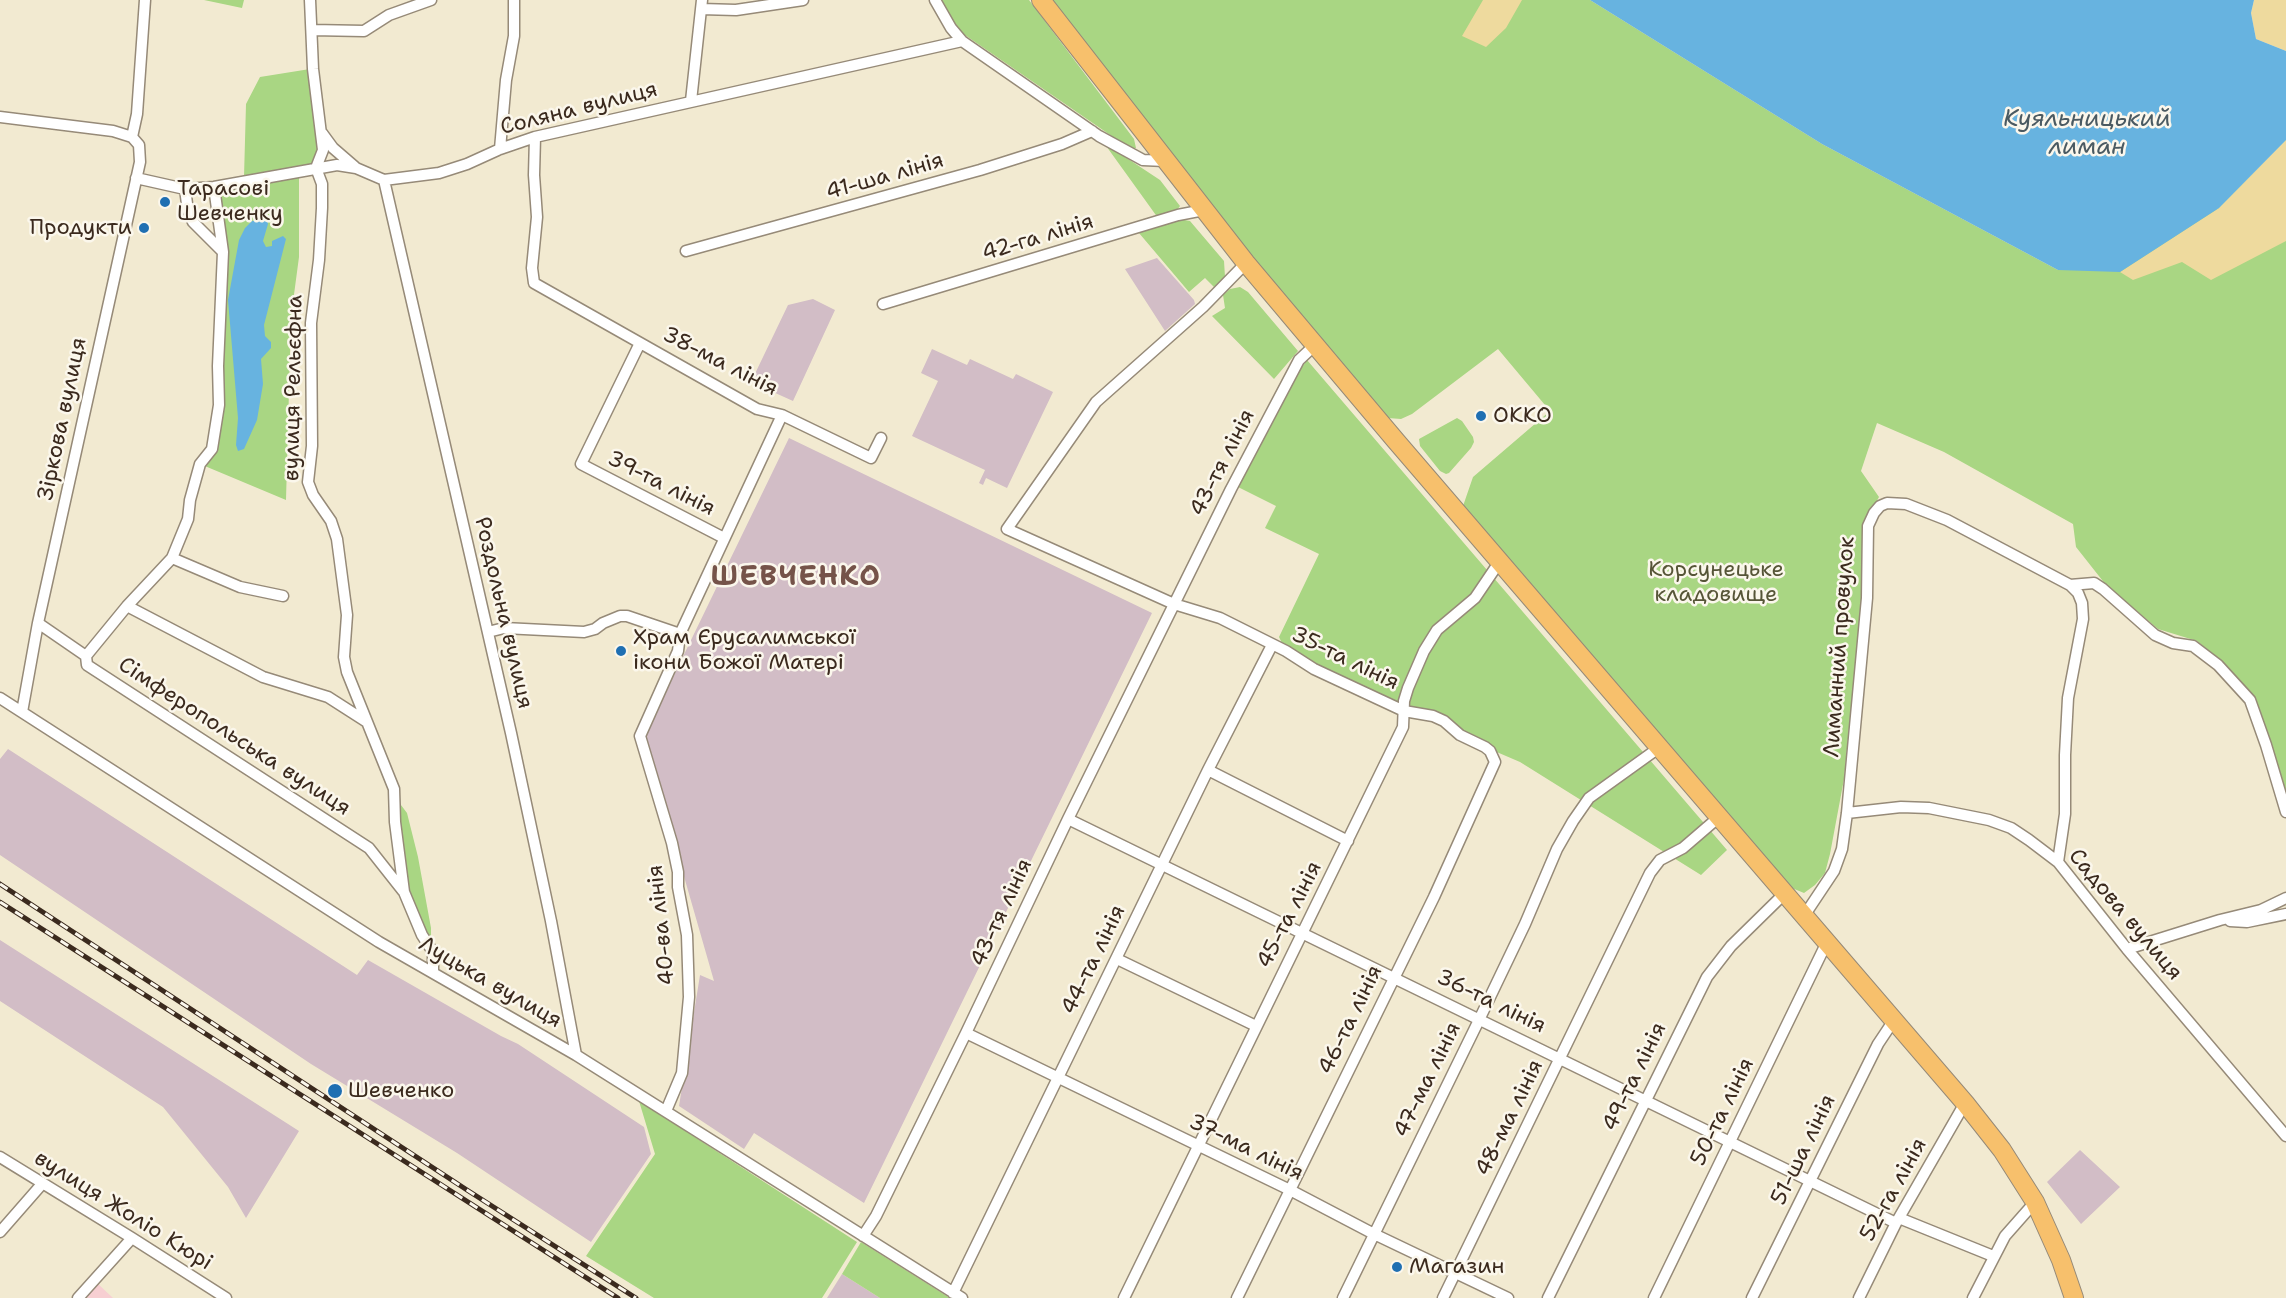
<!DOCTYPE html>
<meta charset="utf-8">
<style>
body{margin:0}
canvas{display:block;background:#f2ead1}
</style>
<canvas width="2286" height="1298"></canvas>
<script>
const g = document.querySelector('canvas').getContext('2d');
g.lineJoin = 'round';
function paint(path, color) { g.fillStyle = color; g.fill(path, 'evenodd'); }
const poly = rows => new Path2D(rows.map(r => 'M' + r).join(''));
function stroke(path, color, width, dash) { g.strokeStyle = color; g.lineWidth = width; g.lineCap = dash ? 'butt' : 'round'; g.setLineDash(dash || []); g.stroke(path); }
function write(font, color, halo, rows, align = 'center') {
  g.font = font + ' "Shantell Sans",sans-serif'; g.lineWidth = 5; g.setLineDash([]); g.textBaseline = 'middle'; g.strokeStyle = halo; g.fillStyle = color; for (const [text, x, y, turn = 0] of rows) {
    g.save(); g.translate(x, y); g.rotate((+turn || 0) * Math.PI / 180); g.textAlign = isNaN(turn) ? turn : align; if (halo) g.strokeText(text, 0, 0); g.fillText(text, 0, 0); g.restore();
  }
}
const built = poly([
 [96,1282,113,1298,82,1298]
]);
const industrial = poly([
 [1157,258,1194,300,1195,304,1165,331,1125,269],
 [813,299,835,310,793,401,751,382,788,305],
 [932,349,967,365,970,359,1013,379,1016,374,1053,392,1007,488,986,478,983,485,979,483,985,470,912,436,938,381,921,373],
 [789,438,1152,613,864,1203,754,1133,744,1149,679,1106,700,975,714,981,644,737],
 [8,749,357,975,368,960,501,1036,518,1044,644,1127,651,1154,591,1242,457,1153,311,1064,0,855,0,759],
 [0,940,299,1131,246,1218,228,1187,163,1107,0,1001],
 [2080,1150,2120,1187,2081,1224,2047,1182],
 [842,1274,880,1298,827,1298]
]);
const green = poly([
 [204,0,244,0,242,8],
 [939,0,1029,0,1134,139,1136,148,1129,148,962,33],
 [1052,0,1590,0,1822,144,2058,270,2219,208,2286,140,2286,803,2252,699,2223,662,2197,641,2158,629,2106,585,2076,547,2073,524,1944,452,1877,423,1861,471,1879,497,1863,527,1863,587,1844,779,1830,854,1825,873,1815,885,1804,893,1787,886,1463,506,1473,477,1550,411,1498,349,1412,414,1401,419,1388,418,1248,254],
 [310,69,320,149,313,164,244,177,246,104,260,77],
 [1104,143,1160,180,1180,206,1175,213,1158,218],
 [299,177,299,257,291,317,286,500,200,464,212,449,223,252,220,192],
 [1179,219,1190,221,1224,261,1225,277,1214,287,1205,278,1189,292,1139,233],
 [1240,287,1248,292,1298,351,1274,379,1212,316,1225,308,1223,295,1230,289],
 [1307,360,1727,850,1701,875,1520,762,1485,747,1444,721,1416,714,1286,651,1279,637,1319,554,1265,528,1276,506,1238,487,1295,377],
 [1457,418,1462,421,1473,437,1474,442,1471,448,1449,473,1446,474,1440,471,1420,446,1419,439],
 [398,801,407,813,418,857,431,928,431,944,407,892,398,821],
 [639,1101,857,1242,822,1298,654,1298,586,1256,655,1154],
 [861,1242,950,1298,880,1298,842,1274]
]);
const sand = poly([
 [1483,0,1522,0,1506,28,1486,47,1462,36],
 [2254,0,2286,0,2286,51,2256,39,2251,13],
 [2286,140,2286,241,2211,280,2182,262,2133,280,2120,272,2219,208]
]);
const water = poly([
 [1590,0,2254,0,2251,13,2256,39,2286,51,2286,140,2219,208,2120,272,2058,270,1822,144],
 [261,220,267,220,268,224,263,241,266,247,272,246,272,241,283,236,286,239,264,325,265,336,271,342,271,348,261,359,263,384,257,420,244,449,238,451,236,445,238,418,228,300,239,240,245,228,252,221]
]);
const street = poly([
 [310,0,313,69,323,150,316,168,322,184,322,208,319,260,311,323,312,446,308,482,313,495,331,521,337,539,347,615,344,657,347,672,394,789,395,822,404,892,422,935,433,952,433,972],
 [935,0,951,28,962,41,1099,136,1143,160,1165,161],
 [701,9,736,10,803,0],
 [312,30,364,31,389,15,431,0],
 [691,101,702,0],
 [0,117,113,131,132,137],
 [322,133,333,148,355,167],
 [132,137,137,114,145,0],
 [535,137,534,175,537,217,532,268,534,283,757,409,782,415,871,458,881,438],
 [500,149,506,80,514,36,514,0],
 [136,178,185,189,214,187,337,165,356,168,384,180,439,173,467,164,500,149,535,137,962,41],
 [384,180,511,733,551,921,576,1055],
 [185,189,188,211,193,222,223,252],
 [686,251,980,170,1062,144,1092,131],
 [883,304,1178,215,1204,210],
 [640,343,581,464,724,538],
 [172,558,240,587,283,596],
 [2070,585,2094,583,2103,589,2155,635,2173,643,2193,646,2218,665,2250,700,2266,745,2286,812],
 [127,606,263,677,328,697,367,722],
 [38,623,86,656,87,665,369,848,403,891],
 [488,632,504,628,584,632,595,629,603,623,620,616,627,616,680,634],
 [86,656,127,606,172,558,188,519,190,500,200,464,212,449,219,405,218,366,223,252,214,187],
 [0,698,379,942,576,1055,962,1298],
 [22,712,38,623,140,162,139,145,132,137],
 [1208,770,1348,841],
 [1847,813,1901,807,1929,808,1989,820,2011,828,2029,840,2058,862,2127,949,2286,1136],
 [1068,819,1896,1223],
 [1804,916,1834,871,1842,849,1847,813,1867,598,1868,526,1874,513,1880,506,1887,503,1906,504,1947,520,2070,585,2078,593,2082,603,2083,619,2068,698,2065,755,2065,814,2058,862],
 [2230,921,2247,922,2286,914],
 [2127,949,2220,920,2261,910,2286,898],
 [1117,959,1256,1026],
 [966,1033,1290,1190,1374,1234,1508,1298],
 [666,1111,682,1073,689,997,687,935,678,887,678,872,672,843,640,736,678,651,680,634,782,415],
 [0,1157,132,1238,226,1298],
 [1899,1218,1993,1256],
 [0,1232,42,1184],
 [863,1236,876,1216,966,1033,1068,819,1231,489,1299,360,1315,345],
 [953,1293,1208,770,1272,645],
 [78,1298,132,1238],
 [1124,1298,1403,727,1404,701,1408,688,1424,651,1437,630,1475,598,1500,561],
 [1237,1298,1434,897,1495,762,1490,751,1485,747,1460,735,1444,721,1433,716,1404,711,1314,669,1286,651,1220,618,1174,604,1007,529,1096,402,1203,307,1246,263],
 [1343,1298,1479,1020,1525,924,1557,849,1573,821,1589,798,1660,747],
 [1443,1298,1650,873,1660,860,1683,848,1719,817],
 [1548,1298,1707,977,1731,946,1784,894],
 [1654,1298,1827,942],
 [1752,1298,1878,1044,1894,1020],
 [1859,1298,1896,1223,1965,1103],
 [1973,1298,2005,1236,2035,1202]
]);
const highway = poly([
 [1041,0,1246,263,1396,441,1965,1103,2002,1150,2035,1202,2061,1260,2074,1298]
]);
const rail = poly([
 [0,884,467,1190,636,1298],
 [0,902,618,1298]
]);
const markers = [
 [165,202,6,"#1f6fb2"],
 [144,228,6,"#1f6fb2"],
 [1481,416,6,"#1f6fb2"],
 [621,651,6,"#1f6fb2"],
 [335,1091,8,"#1f6fb2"],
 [1397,1267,6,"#1f6fb2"]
];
const streetNames = [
 ["Соляна вулиця",579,109,-14],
 ["41-ша лінія",885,177,-16],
 ["42-га лінія",1038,238,-17],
 ["38-ма лінія",720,362,27],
 ["вулиця Рельєфна",294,388,-89],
 ["Зіркова вулиця",63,419,-78],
 ["43-тя лінія",1223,463,-63],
 ["39-та лінія",661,484,27],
 ["Роздольна вулиця",503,613,77],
 ["Лиманний провулок",1840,647,-86],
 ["35-та лінія",1345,659,26],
 ["Сімферопольська вулиця",234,737,33],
 ["43-тя лінія",1002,913,-65],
 ["45-та лінія",1290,915,-63],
 ["Садова вулиця",2125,915,50],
 ["40-ва лінія",662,925,-96],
 ["44-та лінія",1094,960,-64],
 ["Луцька вулиця",490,983,30],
 ["36-та лінія",1491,1002,26],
 ["46-та лінія",1351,1020,-64],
 ["49-та лінія",1635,1077,-64],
 ["47-ма лінія",1428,1080,-64],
 ["50-та лінія",1723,1112,-64],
 ["48-ма лінія",1510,1118,-64],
 ["37-ма лінія",1246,1148,26],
 ["51-ша лінія",1804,1150,-64],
 ["52-га лінія",1894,1190,-61],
 ["вулиця Жоліо Кюрі",123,1211,32]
];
const poiNames = [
 ["Тарасові",177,189],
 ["Шевченку",177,214],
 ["Продукти",132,228,"right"],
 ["ОККО",1493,416],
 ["Храм Єрусалимської",633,638],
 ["ікони Божої Матері",633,663],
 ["Шевченко",348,1091],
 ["Магазин",1409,1267]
];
const parkNames = [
 ["Корсунецьке",1716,570],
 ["кладовище",1716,595]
];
const waterNames = [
 ["Куяльницький",2087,120],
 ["лиман",2087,148]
];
const districtNames = [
 ["ШЕВЧЕНКО",796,578]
];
paint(built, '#f7cfd2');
paint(industrial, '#d2bdc6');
paint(green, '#a9d683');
paint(sand, '#eeda9e');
paint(water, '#67b3e0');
stroke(street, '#968a78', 13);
stroke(highway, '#968a78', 20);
stroke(street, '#fff', 10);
stroke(highway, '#f7c06c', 18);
stroke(rail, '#3b2a1e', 5);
stroke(rail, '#fbf7ec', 3, [9]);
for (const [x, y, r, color] of markers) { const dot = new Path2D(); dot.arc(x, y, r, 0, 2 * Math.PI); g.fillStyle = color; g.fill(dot); stroke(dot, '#fbf7ec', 2); }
write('22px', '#3b2a1e', '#fbf7ec', streetNames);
write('22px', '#3b2a1e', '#fbf7ec', poiNames, 'left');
write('22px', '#565537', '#fbf7ec', parkNames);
write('italic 24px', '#4a5a62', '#fbf7ec', waterNames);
g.letterSpacing = '1.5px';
write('bold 28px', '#755349', '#fbf7ec', districtNames);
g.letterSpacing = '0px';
</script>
